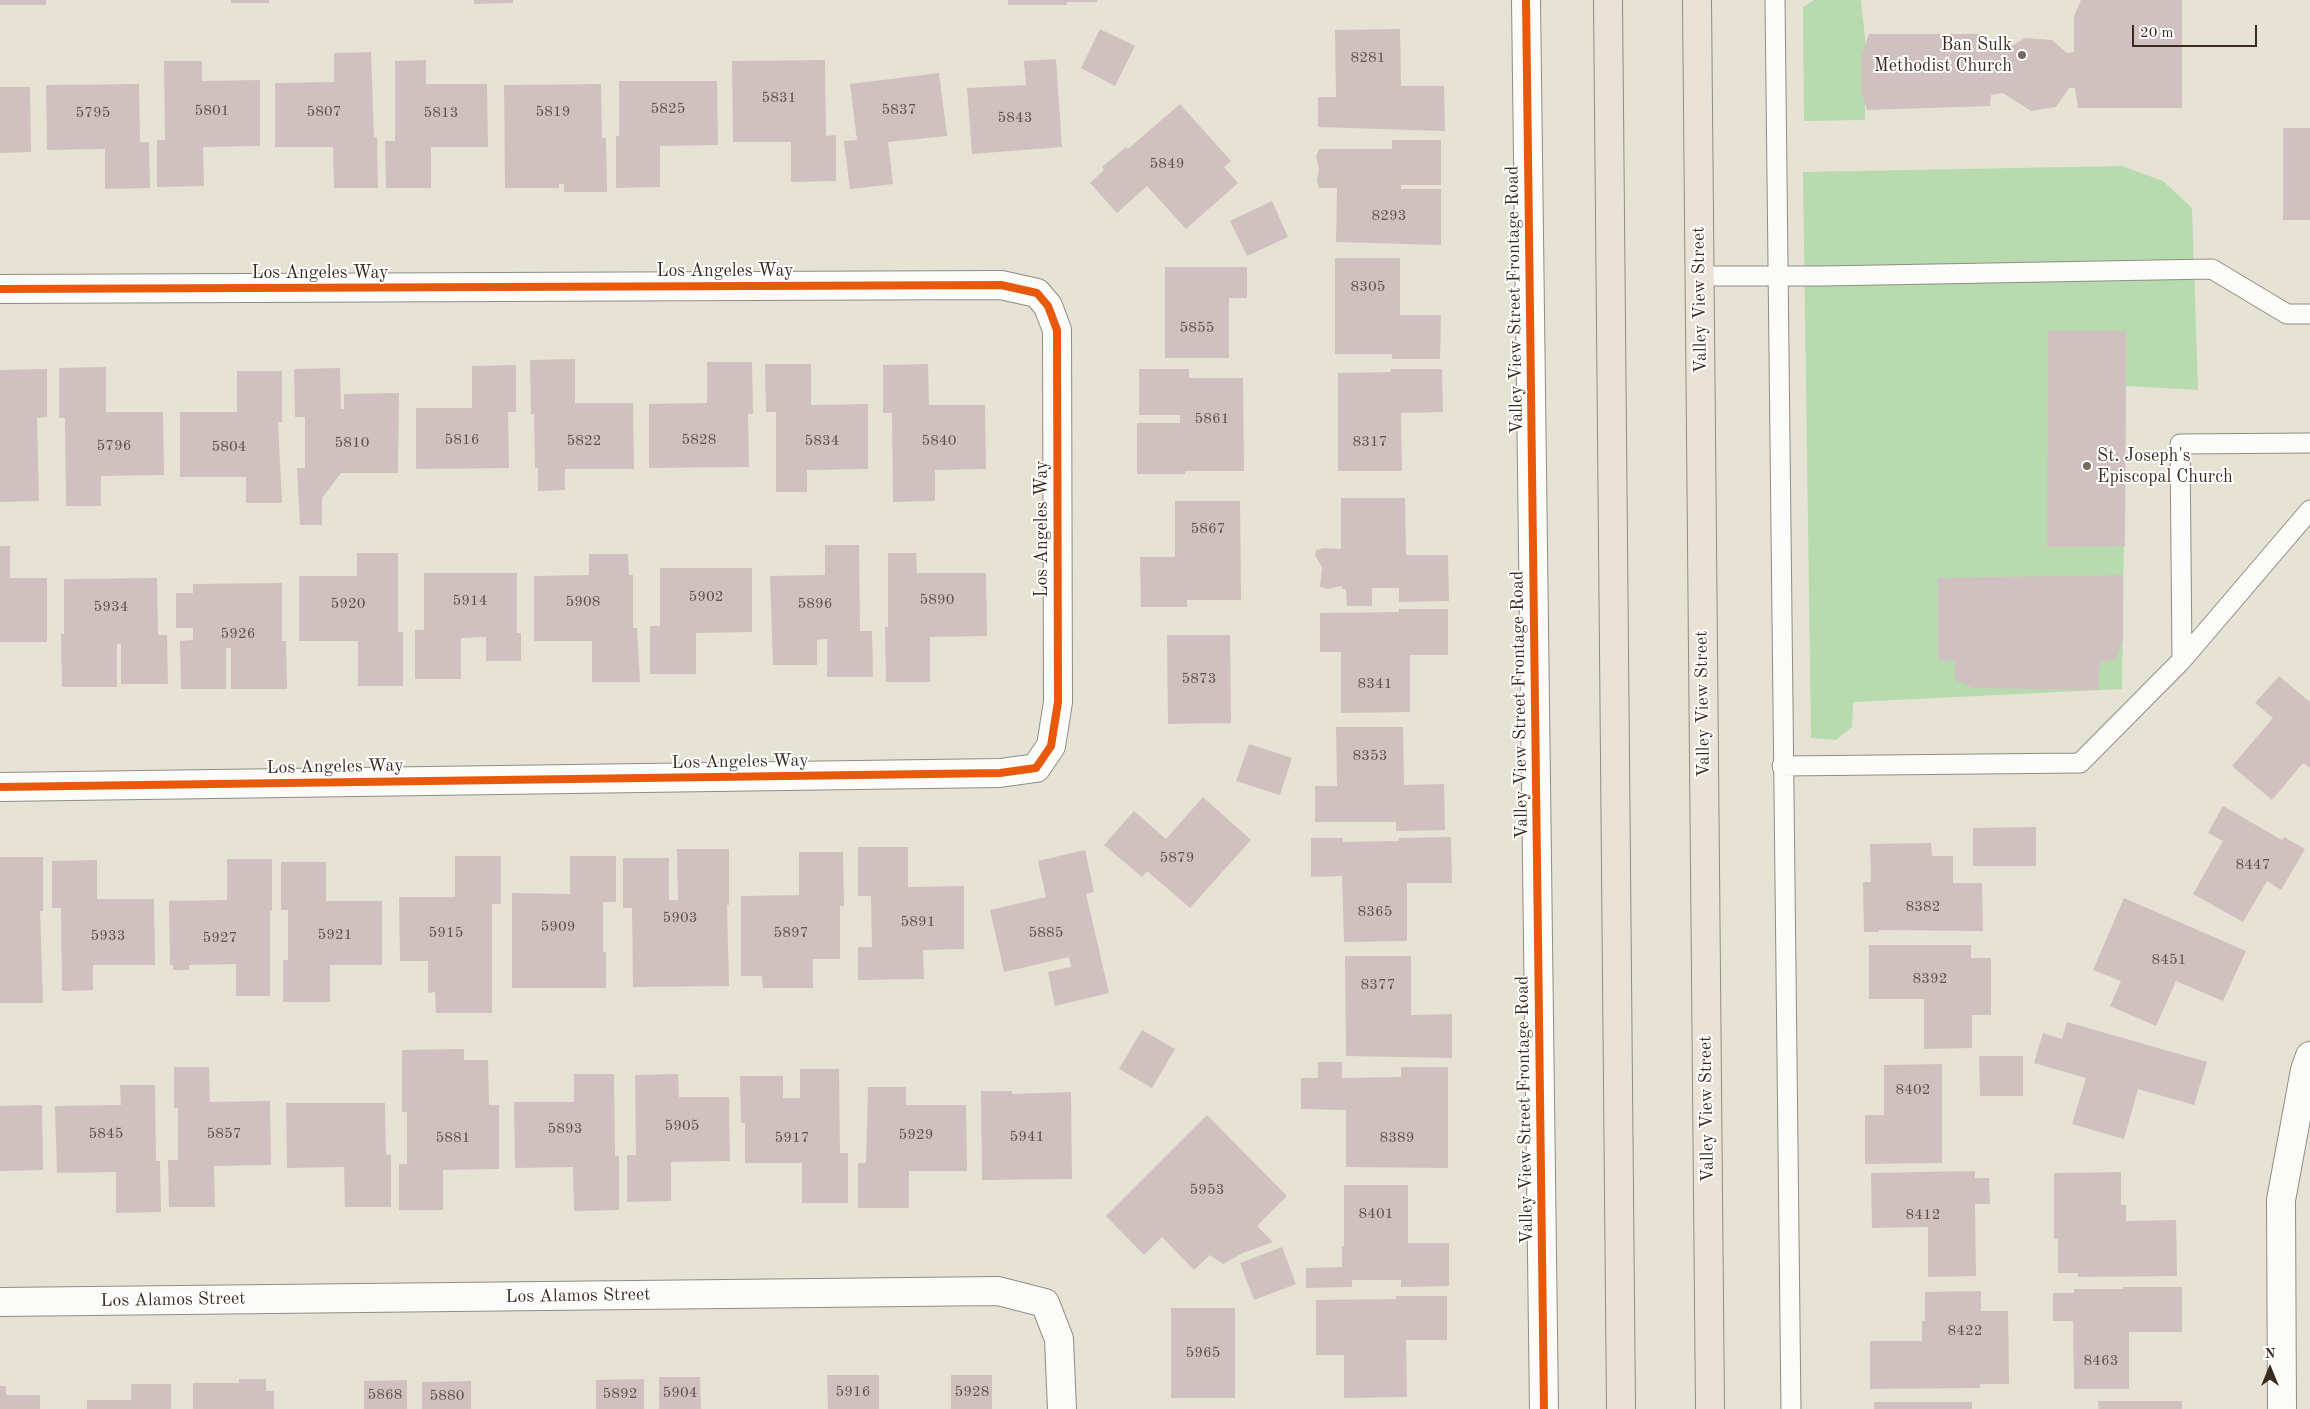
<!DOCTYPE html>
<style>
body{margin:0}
#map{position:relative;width:2310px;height:1409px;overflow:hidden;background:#e6e3d4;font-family:"Old Standard TT",serif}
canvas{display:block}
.north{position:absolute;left:2245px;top:1344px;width:50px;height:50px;-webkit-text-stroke:4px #fff;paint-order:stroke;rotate:0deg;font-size:14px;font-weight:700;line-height:20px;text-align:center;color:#3b2a1e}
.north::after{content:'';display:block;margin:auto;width:18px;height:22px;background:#3b2a1e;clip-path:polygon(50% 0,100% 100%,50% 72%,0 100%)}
.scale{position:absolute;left:2132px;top:25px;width:125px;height:22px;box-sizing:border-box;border:2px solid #3b2a1e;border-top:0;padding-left:6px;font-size:15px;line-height:18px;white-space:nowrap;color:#3b2a1e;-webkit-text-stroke:4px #fff;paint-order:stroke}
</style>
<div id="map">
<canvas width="2310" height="1409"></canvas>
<div class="north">N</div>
<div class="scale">20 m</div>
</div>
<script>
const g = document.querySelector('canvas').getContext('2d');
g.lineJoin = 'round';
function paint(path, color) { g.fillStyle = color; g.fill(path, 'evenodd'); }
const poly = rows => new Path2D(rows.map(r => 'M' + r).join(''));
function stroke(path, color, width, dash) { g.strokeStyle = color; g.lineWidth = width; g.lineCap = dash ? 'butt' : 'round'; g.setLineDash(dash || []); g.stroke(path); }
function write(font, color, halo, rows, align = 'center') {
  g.font = font + ' "Old Standard TT",serif'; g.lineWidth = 4; g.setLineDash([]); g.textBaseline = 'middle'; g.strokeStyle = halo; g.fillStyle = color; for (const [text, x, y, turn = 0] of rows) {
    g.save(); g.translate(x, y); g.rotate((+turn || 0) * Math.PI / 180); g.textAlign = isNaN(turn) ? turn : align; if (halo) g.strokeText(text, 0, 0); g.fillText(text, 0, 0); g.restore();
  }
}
const green = poly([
 [1814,0,1861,0,1865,38,1865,120,1804,121,1803,7],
 [2122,166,2163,181,2192,208,2198,390,2126,386,2122,689,1853,702,1852,727,1836,740,1811,738,1803,172]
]);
const building = poly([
 [0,0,46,0,46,5,0,5],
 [231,0,269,0,269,3,231,3],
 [474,0,513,0,513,3,474,4],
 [1008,0,1097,0,1097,2,1067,2,1067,5,1008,5],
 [2081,0,2182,0,2182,108,2078,108,2075,88,2069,88,2056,107,2031,111,2003,93,1991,95,1990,106,1867,110,1861,90,1861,56,1869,34,1982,34,1992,43,2010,47,2025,38,2052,40,2067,53,2074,52,2074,16],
 [1100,29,1135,46,1115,86,1081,68],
 [1400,29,1401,86,1444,86,1445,131,1318,127,1318,97,1336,97,1335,30],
 [371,52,374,137,377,137,378,188,334,188,333,147,275,147,275,83,334,82,334,53],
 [1056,59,1062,147,972,154,967,88,1026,85,1024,61],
 [426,60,426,84,487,84,488,147,431,147,431,188,386,188,385,141,395,141,395,61],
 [825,60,826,136,836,135,836,181,791,182,791,142,733,142,732,61],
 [164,61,202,61,202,81,260,80,260,146,203,147,204,186,157,187,157,140,165,140],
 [939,73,947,136,888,142,893,184,850,189,844,141,857,140,850,84],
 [619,81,717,81,718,145,660,146,660,187,616,188,616,136,619,136],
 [139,84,140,142,149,142,150,188,105,189,105,149,47,150,46,85],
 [601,84,602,138,606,138,607,192,564,192,564,184,559,184,559,188,505,188,504,85],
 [0,87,30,87,31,152,0,153],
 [1180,104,1231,161,1224,167,1238,183,1186,229,1147,186,1117,213,1090,183,1104,170,1102,167,1126,147,1128,149],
 [2283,128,2310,128,2310,220,2283,220],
 [1392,140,1441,140,1441,185,1401,185,1401,189,1441,189,1441,245,1336,242,1337,188,1319,188,1317,181,1319,170,1316,156,1319,149,1392,149],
 [1272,201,1288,237,1247,256,1230,221],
 [1335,258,1400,258,1400,315,1441,315,1440,359,1392,359,1392,354,1335,354],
 [1165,267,1247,267,1247,298,1229,298,1229,358,1165,358],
 [2048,331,2126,331,2125,546,2047,547],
 [575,359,575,403,633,403,634,469,565,469,565,490,538,491,538,468,535,468,534,414,531,414,530,360],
 [707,362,752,362,753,414,748,414,749,467,649,468,649,404,707,403],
 [765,364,811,364,811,405,868,404,868,469,807,470,807,492,776,492,776,412,766,412],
 [928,364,929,405,985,405,986,469,935,470,935,501,893,502,892,413,883,413,883,365],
 [516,365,516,412,508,412,509,468,416,469,416,408,472,408,472,366],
 [106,367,106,412,163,412,164,475,101,476,101,506,66,506,65,418,59,418,59,368],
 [340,368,341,409,344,409,344,394,399,393,398,473,341,473,322,498,322,525,300,525,297,468,305,468,305,417,295,417,294,369],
 [47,369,47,417,37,418,39,501,0,502,0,370],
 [1139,369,1189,369,1189,378,1243,378,1244,471,1185,471,1185,474,1137,474,1137,423,1180,423,1180,415,1139,415],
 [1391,369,1442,369,1443,412,1401,413,1402,471,1338,471,1338,373,1391,372],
 [237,371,282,371,282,422,278,422,282,503,246,503,246,477,180,477,180,412,237,412],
 [1341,498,1405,498,1406,555,1448,555,1449,601,1399,602,1399,588,1372,588,1372,606,1347,606,1346,589,1342,589,1342,586,1328,589,1320,587,1322,567,1315,555,1316,550,1324,548,1341,549],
 [1175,501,1240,501,1241,600,1187,600,1187,607,1141,607,1140,557,1175,557],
 [825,545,859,545,860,631,872,631,873,677,827,677,827,639,817,640,817,665,773,665,770,576,825,575],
 [0,546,10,546,10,578,47,578,47,642,0,642],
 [357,553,398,553,398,632,403,632,403,686,358,686,358,641,299,641,299,576,357,576],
 [888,553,916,553,917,573,986,573,987,636,930,637,930,682,886,682,885,627,888,627],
 [589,554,628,554,629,575,633,575,633,628,637,628,640,682,592,682,592,641,534,641,534,576,589,575],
 [660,568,752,568,752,632,696,633,696,674,650,674,650,626,660,626],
 [424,573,517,573,517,633,521,633,521,661,486,661,486,637,461,638,461,679,415,679,415,630,424,630],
 [2123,575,2123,640,2116,659,2100,662,2098,690,1973,688,1955,680,1955,661,1938,660,1938,578],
 [157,578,158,635,167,635,168,684,121,684,121,644,117,644,117,687,62,687,61,634,64,634,64,579],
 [282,583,282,641,286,641,287,689,231,689,231,648,226,648,226,689,181,689,180,641,193,640,193,628,176,628,176,593,193,593,193,584],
 [1399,609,1448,609,1448,655,1410,655,1410,712,1341,713,1341,652,1320,652,1320,613,1399,612],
 [1167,635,1230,635,1231,723,1168,724],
 [2279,676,2310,702,2310,768,2303,763,2272,800,2232,766,2273,718,2255,703],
 [1336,727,1403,727,1404,785,1444,784,1445,830,1396,831,1396,822,1315,822,1315,786,1337,786],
 [1249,744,1292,758,1280,795,1236,781],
 [1203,797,1251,840,1190,908,1147,871,1142,877,1104,845,1134,811,1166,839],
 [2223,806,2282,840,2284,837,2305,849,2281,890,2267,881,2243,922,2193,894,2223,841,2208,833],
 [2036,827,2036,866,1973,866,1973,828],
 [1451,837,1452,883,1407,883,1407,941,1344,942,1342,876,1311,877,1311,838,1343,838,1343,842,1399,841,1399,838],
 [1931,843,1932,856,1953,856,1953,883,1982,883,1983,931,1879,930,1879,932,1864,932,1863,882,1871,882,1870,844],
 [858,847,908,847,908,887,964,886,964,949,923,950,924,979,858,980,858,947,872,947,871,896,858,896],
 [677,849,729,849,729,905,727,905,729,986,633,987,632,908,623,908,623,858,669,858,669,900,678,900],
 [1085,850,1094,892,1086,894,1109,993,1055,1006,1048,972,1071,967,1069,957,1004,972,990,910,1046,897,1038,861],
 [799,852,843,852,844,906,840,906,840,959,813,959,813,988,763,988,762,976,741,976,741,896,799,895],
 [455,856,501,856,501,904,492,904,492,1013,436,1013,435,992,428,993,428,961,400,961,399,897,455,897],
 [570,856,616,856,616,902,603,902,603,952,606,952,606,988,512,988,512,893,570,894],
 [0,857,43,857,43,911,40,911,43,1003,0,1003],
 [227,859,272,859,272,911,270,911,270,996,236,996,236,964,189,965,189,970,173,970,173,965,170,965,169,901,227,900],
 [97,860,97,899,154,899,155,965,93,965,93,990,62,991,61,908,52,908,52,861],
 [281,862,326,862,326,901,382,901,382,965,330,965,330,1002,283,1002,283,960,288,960,288,910,281,910],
 [2124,898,2246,951,2223,1001,2176,981,2156,1026,2110,1006,2121,981,2093,970],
 [1869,945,1971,945,1971,958,1991,958,1991,1015,1972,1015,1972,1048,1924,1049,1924,999,1869,999],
 [1345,956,1411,956,1411,1015,1452,1014,1452,1058,1346,1056],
 [2067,1022,2207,1062,2194,1105,2138,1089,2124,1139,2072,1124,2086,1078,2034,1063,2043,1033,2062,1039],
 [1142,1030,1175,1049,1152,1088,1119,1069],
 [464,1049,464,1060,488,1060,489,1105,499,1105,499,1169,443,1170,443,1210,399,1210,399,1164,407,1164,407,1112,402,1112,402,1050],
 [1979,1056,2023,1056,2023,1096,1980,1096],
 [1318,1062,1342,1062,1342,1078,1401,1077,1401,1067,1448,1067,1448,1168,1346,1167,1346,1110,1301,1109,1301,1078,1318,1078],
 [1942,1064,1942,1163,1865,1164,1865,1115,1884,1115,1884,1065],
 [174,1067,209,1067,210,1102,270,1101,271,1165,214,1166,215,1207,169,1207,168,1160,178,1160,178,1108,174,1108],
 [800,1069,839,1069,840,1153,848,1153,848,1203,802,1203,802,1163,745,1163,745,1123,741,1123,740,1076,783,1076,783,1098,800,1098],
 [574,1074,614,1074,615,1156,619,1156,619,1210,574,1211,573,1167,515,1168,514,1102,574,1102],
 [678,1074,679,1097,729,1097,730,1161,671,1162,671,1201,627,1202,627,1155,636,1155,635,1075],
 [120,1085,155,1085,156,1161,160,1161,161,1212,116,1213,116,1172,57,1173,55,1106,121,1105],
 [868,1087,906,1087,906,1105,966,1105,967,1171,909,1171,909,1208,858,1208,858,1163,866,1163],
 [981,1091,1012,1091,1012,1094,1071,1092,1072,1179,982,1180],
 [286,1103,385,1103,386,1155,391,1154,391,1207,345,1207,344,1167,287,1168],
 [42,1105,43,1170,0,1171,0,1106],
 [1207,1115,1287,1196,1257,1226,1273,1242,1243,1253,1223,1264,1210,1255,1194,1270,1162,1237,1144,1255,1106,1216],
 [1975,1171,1975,1178,1989,1178,1990,1204,1975,1204,1976,1276,1928,1277,1928,1227,1872,1228,1871,1173],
 [2121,1172,2121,1205,2126,1205,2126,1221,2176,1220,2177,1276,2078,1277,2078,1273,2058,1273,2058,1239,2054,1239,2054,1173],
 [1344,1185,1408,1185,1408,1243,1449,1243,1449,1286,1401,1287,1401,1280,1352,1280,1352,1287,1306,1288,1306,1268,1342,1267,1342,1246,1344,1246],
 [1282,1247,1296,1284,1254,1300,1240,1263],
 [2123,1287,2182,1287,2182,1332,2129,1332,2129,1389,2074,1389,2073,1321,2053,1321,2053,1293,2074,1293,2074,1289,2123,1289],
 [1981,1291,1981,1311,2008,1311,2009,1384,1980,1384,1980,1388,1870,1389,1870,1341,1922,1341,1922,1321,1925,1321,1925,1292],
 [1396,1296,1447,1296,1447,1340,1406,1340,1407,1397,1344,1398,1344,1355,1316,1355,1316,1300,1396,1299],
 [1171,1308,1235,1308,1235,1398,1171,1398],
 [827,1375,879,1375,879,1409,828,1409],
 [951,1375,992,1375,992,1409,951,1409],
 [659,1377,700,1377,701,1409,659,1409],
 [239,1379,266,1379,266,1391,274,1391,274,1409,193,1409,193,1383,239,1383],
 [644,1379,644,1409,596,1409,596,1380],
 [407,1380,407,1409,364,1409,364,1381],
 [471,1381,471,1409,422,1409,422,1382],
 [131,1384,171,1384,171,1409,87,1409,87,1400,131,1400],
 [0,1386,6,1386,6,1395,40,1395,40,1409,0,1409],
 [2098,1401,2182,1401,2182,1409,2099,1409],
 [1874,1402,1972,1402,1972,1409,1874,1409]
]);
const service = poly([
 [1775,0,1791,1409],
 [1700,276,1823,276,2212,269,2287,314,2310,314],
 [2182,660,2180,444,2310,443],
 [1782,766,2080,763,2182,660,2310,510]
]);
const minor = poly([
 [1526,0,1544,1409],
 [0,289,1001,285,1037,293,1048,306,1057,330,1058,702,1051,746,1036,768,1000,773,0,787],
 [0,1302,998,1291,1045,1303,1059,1339,1062,1409],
 [2282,1409,2281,1200,2305,1070,2310,1056]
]);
const primary = poly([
 [1608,0,1621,1409],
 [1697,0,1710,1409]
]);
const cycleway = poly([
 [1526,0,1544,1409],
 [0,289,1001,285,1037,293,1048,306,1057,330,1058,702,1051,746,1036,768,1000,773,0,787]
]);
const markers = [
 [2022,55,5,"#776b5e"],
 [2087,466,5,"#776b5e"]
];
const numberNames = [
 ["8281",1368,58],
 ["5831",779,98],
 ["5825",668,109],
 ["5837",899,110],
 ["5801",212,111],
 ["5807",324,112],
 ["5819",553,112],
 ["5795",93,113],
 ["5813",441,113],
 ["5843",1015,118],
 ["5849",1167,164],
 ["8293",1389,216],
 ["8305",1368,287],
 ["5855",1197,328],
 ["5861",1212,419],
 ["5816",462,440],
 ["5828",699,440],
 ["5822",584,441],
 ["5834",822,441],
 ["5840",939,441],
 ["8317",1370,442],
 ["5810",352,443],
 ["5796",114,446],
 ["5804",229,447],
 ["5867",1208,529],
 ["5902",706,597],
 ["5890",937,600],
 ["5914",470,601],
 ["5908",583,602],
 ["5920",348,604],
 ["5896",815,604],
 ["5934",111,607],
 ["5926",238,634],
 ["5873",1199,679],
 ["8341",1375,684],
 ["8353",1370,756],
 ["5879",1177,858],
 ["8447",2253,865],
 ["8382",1923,907],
 ["8365",1375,912],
 ["5903",680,918],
 ["5891",918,922],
 ["5909",558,927],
 ["5915",446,933],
 ["5897",791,933],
 ["5885",1046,933],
 ["5921",335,935],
 ["5933",108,936],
 ["5927",220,938],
 ["8451",2169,960],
 ["8392",1930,979],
 ["8377",1378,985],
 ["8402",1913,1090],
 ["5905",682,1126],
 ["5893",565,1129],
 ["5845",106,1134],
 ["5857",224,1134],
 ["5929",916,1135],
 ["5941",1027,1137],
 ["5881",453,1138],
 ["5917",792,1138],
 ["8389",1397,1138],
 ["5953",1207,1190],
 ["8401",1376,1214],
 ["8412",1923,1215],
 ["8422",1965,1331],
 ["5965",1203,1353],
 ["8463",2101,1361],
 ["5916",853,1392],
 ["5928",972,1392],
 ["5904",680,1393],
 ["5892",620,1394],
 ["5868",385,1395],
 ["5880",447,1396]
];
const poiNames = [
 ["Ban Sulk",2012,45],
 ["Methodist Church",2012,66],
 ["St. Joseph's",2097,456,"left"],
 ["Episcopal Church",2097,477,"left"]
];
const streetNames = [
 ["Los Angeles Way",725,271],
 ["Los Angeles Way",320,273],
 ["Valley View Street Frontage Road",1515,300,-91],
 ["Valley View Street",1700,300,-91],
 ["Los Angeles Way",1042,529,-90],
 ["Valley View Street",1703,704,-91],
 ["Valley View Street Frontage Road",1520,705,-91],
 ["Los Angeles Way",740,762,-1],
 ["Los Angeles Way",335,767,-1],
 ["Valley View Street",1707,1109,-91],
 ["Valley View Street Frontage Road",1525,1110,-91],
 ["Los Alamos Street",578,1296,-1],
 ["Los Alamos Street",173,1300,-1]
];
paint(green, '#b7dbae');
paint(building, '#d1c0c0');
stroke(service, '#918d84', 21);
stroke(minor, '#918d84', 30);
stroke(primary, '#918d84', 30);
stroke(service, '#fbfbf9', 19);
stroke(minor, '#fbfbf9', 28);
stroke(primary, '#eae2d7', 28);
stroke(cycleway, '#e8590c', 8);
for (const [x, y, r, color] of markers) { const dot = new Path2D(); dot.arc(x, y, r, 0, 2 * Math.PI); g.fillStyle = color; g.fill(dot); stroke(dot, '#fff', 2); }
write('15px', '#605046', null, numberNames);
write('18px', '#3b2a1e', '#fff', poiNames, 'right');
write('18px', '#3b2a1e', '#fff', streetNames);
</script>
